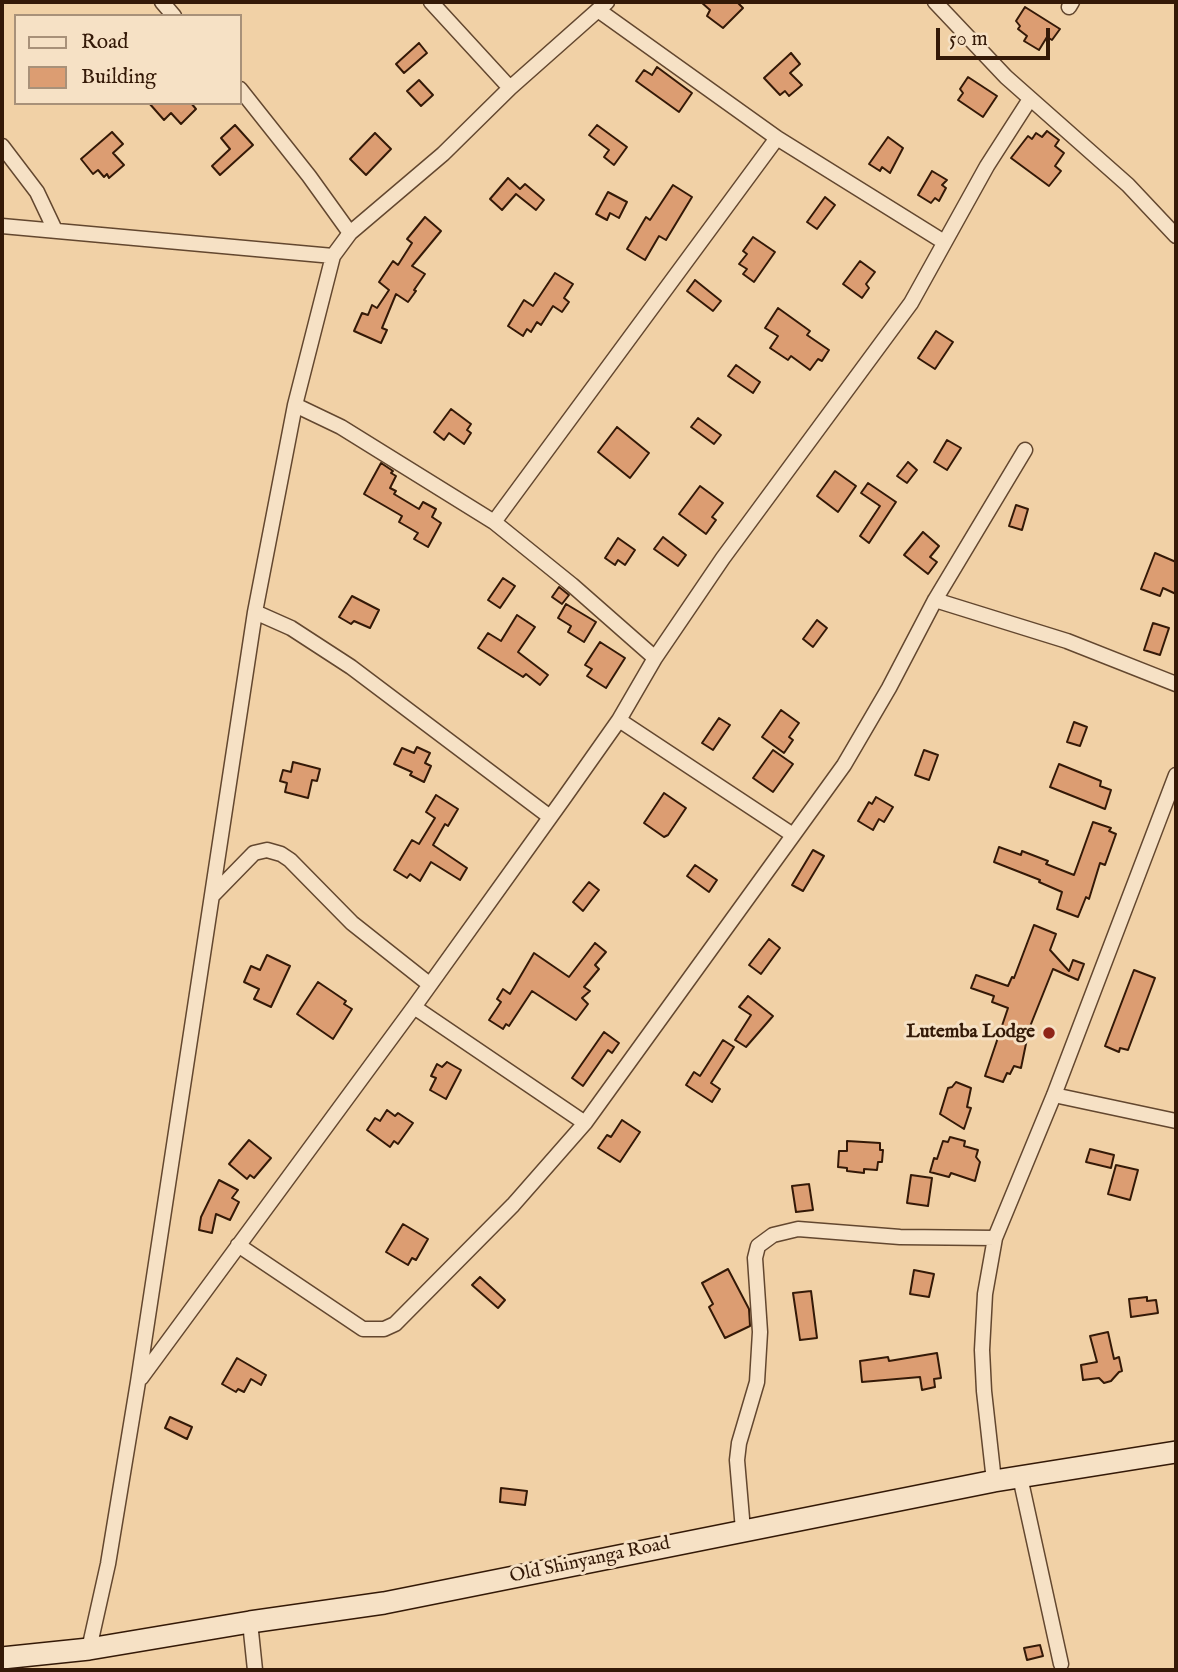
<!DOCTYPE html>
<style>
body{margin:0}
#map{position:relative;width:1178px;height:1672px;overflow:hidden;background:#f1d1a6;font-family:"IM FELL English",serif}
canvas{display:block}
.frame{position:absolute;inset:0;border:4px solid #341907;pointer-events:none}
.legend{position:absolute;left:14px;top:14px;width:228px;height:91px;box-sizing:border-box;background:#f6e1c5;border:2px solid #a89179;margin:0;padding:9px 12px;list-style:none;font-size:21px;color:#341907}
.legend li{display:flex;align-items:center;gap:14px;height:35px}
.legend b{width:35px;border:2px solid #a89179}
.scale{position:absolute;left:936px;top:28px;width:114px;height:32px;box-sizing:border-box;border:4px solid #341907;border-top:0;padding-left:9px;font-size:21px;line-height:24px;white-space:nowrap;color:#341907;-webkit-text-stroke:5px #f6e1c5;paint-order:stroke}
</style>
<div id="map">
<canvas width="1178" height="1672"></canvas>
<div class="frame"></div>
<ul class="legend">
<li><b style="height:9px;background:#f6e1c5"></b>Road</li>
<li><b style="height:19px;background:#dc9d72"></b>Building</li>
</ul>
<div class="scale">50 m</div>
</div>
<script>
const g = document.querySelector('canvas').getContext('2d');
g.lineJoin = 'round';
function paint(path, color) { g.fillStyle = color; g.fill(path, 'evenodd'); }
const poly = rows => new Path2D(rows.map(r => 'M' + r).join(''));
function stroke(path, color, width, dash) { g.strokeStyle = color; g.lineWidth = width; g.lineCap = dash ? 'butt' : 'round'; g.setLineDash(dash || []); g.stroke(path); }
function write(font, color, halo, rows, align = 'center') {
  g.font = font + ' "IM FELL English",serif'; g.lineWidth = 6; g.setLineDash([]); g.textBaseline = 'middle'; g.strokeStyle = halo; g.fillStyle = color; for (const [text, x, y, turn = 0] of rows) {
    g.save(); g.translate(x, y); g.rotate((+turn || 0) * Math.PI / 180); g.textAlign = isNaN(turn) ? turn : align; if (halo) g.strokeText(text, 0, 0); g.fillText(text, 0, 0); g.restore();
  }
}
const building = poly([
 [701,2,737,2,743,8,723,28,707,16,710,10,701,2],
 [1025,7,1060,29,1052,40,1047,37,1039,50,1024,41,1027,36,1018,29,1020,26,1016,21,1025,7],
 [419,43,427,53,404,73,396,64,419,43],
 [791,53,800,64,790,73,802,85,789,96,785,91,780,95,764,78,791,53],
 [657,67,692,93,679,112,636,81,644,70,652,75,657,67],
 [968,77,997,96,983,117,958,100,963,93,960,89,968,77],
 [419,80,433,95,421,106,407,91,419,80],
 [149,103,191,103,196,109,181,124,171,113,164,120,149,103],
 [235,125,253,145,220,175,212,166,230,149,221,138,235,125],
 [597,125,627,147,614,165,604,157,609,150,589,135,597,125],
 [1047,131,1059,140,1055,146,1064,153,1055,166,1061,171,1049,186,1011,158,1028,136,1032,139,1036,133,1042,137,1047,131],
 [112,132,123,144,113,153,124,165,109,178,107,174,104,177,98,170,93,174,81,159,112,132],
 [375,133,391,149,366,175,350,159,375,133],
 [888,137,903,148,890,173,882,167,880,171,869,164,888,137],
 [932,171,947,180,942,185,946,188,939,201,935,198,931,203,918,195,932,171],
 [508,178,520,189,525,184,544,200,536,210,516,194,502,210,490,199,508,178],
 [673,185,692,197,666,240,659,236,645,260,627,249,646,217,650,220,673,185],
 [608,192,627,202,619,218,610,213,607,220,596,214,608,192],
 [825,197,835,205,817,229,807,222,825,197],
 [425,217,441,231,412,266,425,274,414,290,416,291,408,302,396,294,382,328,387,330,381,343,354,331,362,313,368,315,372,305,377,308,389,290,379,282,393,261,398,265,412,243,407,239,425,217],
 [753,237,775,252,754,282,743,274,747,269,739,264,747,254,743,251,753,237],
 [860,261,875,272,866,284,869,288,862,298,843,284,860,261],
 [555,273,573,284,564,298,569,302,562,312,553,306,541,325,537,322,531,332,527,329,523,336,508,326,524,300,533,306,555,273],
 [695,280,721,301,713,311,687,291,695,280],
 [778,308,810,331,807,335,829,350,822,361,818,359,810,370,791,356,788,360,770,348,778,336,765,328,778,308],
 [936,331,953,342,935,369,918,358,936,331],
 [736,365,760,382,753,393,728,376,736,365],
 [451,409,471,424,467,430,471,433,464,444,449,433,444,440,434,432,451,409],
 [698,418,721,435,714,444,691,427,698,418],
 [617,427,649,453,630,478,598,452,617,427],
 [947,440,961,448,947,470,934,462,947,440],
 [908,462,917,470,907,483,897,476,908,462],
 [381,463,393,471,391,473,396,476,390,488,396,491,394,494,419,509,423,502,436,509,432,517,441,523,428,547,414,539,418,533,399,522,402,516,364,494,381,463],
 [835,471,856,486,838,512,817,496,835,471],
 [868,483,896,502,869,543,860,536,880,506,861,493,868,483],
 [700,486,723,503,712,517,716,520,706,534,679,514,700,486],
 [1016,505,1028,509,1022,530,1009,526,1016,505],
 [923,532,939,546,930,557,937,562,928,574,904,555,923,532],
 [663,537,686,555,678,566,654,549,663,537],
 [618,538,635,550,625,565,618,560,615,565,605,558,618,538],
 [1155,553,1176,562,1176,594,1163,588,1160,596,1141,589,1155,553],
 [503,578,515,586,500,608,488,600,503,578],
 [559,587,569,595,562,604,552,597,559,587],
 [352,596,379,610,370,628,354,621,351,624,339,617,352,596],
 [566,604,596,622,584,642,568,632,571,626,558,618,566,604],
 [517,615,535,627,518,652,548,675,540,685,526,674,523,677,478,648,488,633,501,641,517,615],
 [817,620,827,628,813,647,803,639,817,620],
 [1153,623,1169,628,1160,655,1144,650,1153,623],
 [600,642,625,658,606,688,587,676,592,669,585,665,600,642],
 [781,710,799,723,789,737,793,740,784,753,762,737,781,710],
 [719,718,730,725,713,750,702,743,719,718],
 [1074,722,1087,727,1080,746,1067,742,1074,722],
 [417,747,430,753,425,763,431,766,424,782,410,775,412,772,394,764,402,748,414,753,417,747],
 [773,750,793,764,773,792,753,778,773,750],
 [924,750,938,755,929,780,915,775,924,750],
 [293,762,320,769,317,781,312,780,308,798,285,792,287,783,280,781,283,770,291,772,293,762],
 [1059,764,1101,781,1100,786,1111,790,1105,809,1050,787,1059,764],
 [664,793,686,808,668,835,664,837,644,823,664,793],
 [436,795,458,809,448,826,445,824,433,845,467,868,460,880,431,862,420,881,410,874,407,878,394,870,412,840,419,844,435,818,426,812,436,795],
 [876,797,893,807,884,822,879,819,873,830,858,821,869,802,872,804,876,797],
 [1093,822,1111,828,1109,831,1116,834,1105,865,1100,863,1089,899,1086,897,1078,917,1057,909,1062,892,1039,882,1040,880,994,862,999,847,1021,855,1022,851,1048,861,1046,864,1074,875,1093,822],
 [813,850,824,856,803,891,792,885,813,850],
 [695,865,717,880,709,892,687,876,695,865],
 [589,882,599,890,583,911,573,902,589,882],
 [1034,925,1056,934,1050,950,1069,971,1073,960,1084,964,1078,980,1053,969,1029,1029,1021,1068,1014,1066,1010,1074,1007,1073,1003,1082,985,1076,1008,1008,992,1002,994,996,971,988,976,975,1008,986,1012,977,1014,978,1034,925],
 [769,939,780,948,761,974,749,965,769,939],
 [595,943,606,952,595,965,599,969,584,987,590,991,582,998,588,1004,576,1020,532,991,509,1026,506,1024,503,1029,489,1020,501,1002,497,999,503,989,510,994,534,953,569,977,595,943],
 [267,955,290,966,271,1007,254,999,259,989,244,982,251,966,260,970,267,955],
 [1134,970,1155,978,1128,1050,1120,1048,1119,1052,1105,1046,1134,970],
 [318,982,346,1001,344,1004,352,1009,333,1039,297,1014,318,982],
 [748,996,773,1016,746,1047,735,1040,751,1015,739,1007,748,996],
 [604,1032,619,1043,612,1053,608,1050,583,1086,572,1078,604,1032],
 [723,1040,734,1047,711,1083,720,1089,712,1102,686,1085,694,1072,700,1076,723,1040],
 [447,1062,461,1070,446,1099,430,1090,436,1078,431,1076,437,1064,442,1067,447,1062],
 [956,1082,971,1088,967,1107,971,1108,964,1129,940,1114,948,1088,952,1087,956,1082],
 [387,1110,395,1116,398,1113,413,1123,398,1144,394,1141,390,1147,367,1130,375,1118,380,1121,387,1110],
 [622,1120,640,1132,620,1162,598,1148,607,1135,611,1137,622,1120],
 [950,1137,965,1141,964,1146,978,1150,976,1157,980,1162,975,1181,951,1173,949,1177,930,1172,934,1158,937,1159,943,1141,948,1142,950,1137],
 [249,1140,271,1158,254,1178,250,1175,247,1179,229,1164,249,1140],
 [847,1141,880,1143,880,1150,883,1150,882,1162,878,1162,877,1170,864,1169,864,1173,847,1171,847,1168,838,1167,839,1151,847,1151,847,1141],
 [1090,1149,1114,1155,1111,1168,1086,1162,1090,1149],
 [1116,1165,1138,1170,1130,1200,1108,1194,1116,1165],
 [911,1175,932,1178,928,1206,907,1203,911,1175],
 [219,1180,238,1190,232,1198,239,1202,230,1220,216,1214,212,1233,199,1230,201,1217,219,1180],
 [809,1184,813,1210,796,1212,792,1186,809,1184],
 [403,1224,428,1239,416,1260,412,1258,408,1265,386,1252,403,1224],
 [728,1269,749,1309,750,1326,725,1338,709,1307,713,1304,702,1283,728,1269],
 [914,1270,934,1274,929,1297,910,1294,914,1270],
 [480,1277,505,1300,498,1308,472,1285,480,1277],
 [811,1291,817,1338,800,1340,793,1293,811,1291],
 [1147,1297,1147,1301,1156,1300,1158,1313,1131,1317,1129,1299,1147,1297],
 [1108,1332,1114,1359,1119,1357,1122,1371,1119,1372,1111,1381,1104,1383,1099,1378,1083,1380,1081,1365,1097,1362,1090,1336,1108,1332],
 [937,1353,941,1378,934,1379,935,1387,922,1390,920,1377,862,1382,860,1361,888,1357,889,1361,937,1353],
 [237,1358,266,1375,261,1385,251,1379,244,1392,238,1389,236,1392,222,1384,237,1358],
 [170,1417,192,1427,187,1439,165,1428,170,1417],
 [501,1488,527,1491,525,1505,500,1502,501,1488],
 [1040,1645,1043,1656,1027,1660,1024,1648,1040,1645]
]);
const minor = poly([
 [162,2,174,16],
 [431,2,510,88],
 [935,2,1006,77,1128,185,1176,236],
 [1069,7,1072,2],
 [598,10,777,138,944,242],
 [240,89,309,176,350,233],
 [2,146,37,192,55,230],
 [2,226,333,256],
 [295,405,341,427,494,522,572,585,655,658],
 [494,522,777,138],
 [935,600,1067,641,1176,684],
 [255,612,291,628,351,667,550,817],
 [619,720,793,835],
 [212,896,254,853,267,850,281,854,290,860,352,923,429,984],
 [414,1007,585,1123],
 [1054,1095,1176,1121],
 [238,1245,363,1329,384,1329,395,1324,513,1205,585,1123,844,765,889,688,935,600,1025,450],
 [141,1378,414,1007,564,798,619,720,655,658,723,558,911,303,987,166,1030,99],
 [1020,1477,1061,1664],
 [994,1481,984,1391,982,1350,985,1294,995,1238,1054,1095,1176,775],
 [743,1530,737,1460,739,1443,757,1382,760,1332,755,1258,758,1246,773,1235,798,1229,900,1237,995,1238],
 [250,1622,255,1670],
 [89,1649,108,1564,138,1382,255,612,295,405,333,256,350,233,443,154,510,88,607,2]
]);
const secondary = poly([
 [2,1658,89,1649,250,1622,384,1603,994,1481,1176,1452]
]);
const markers = [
 [1049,1033,7,"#8f2418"]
];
const poiNames = [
 ["Lutemba Lodge",1035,1033]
];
const streetNames = [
 ["Old Shinyanga Road",590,1561,-12]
];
paint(building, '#dc9d72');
stroke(building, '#341907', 2);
stroke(minor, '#63472f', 17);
stroke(secondary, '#341907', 24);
stroke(minor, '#f6e1c5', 14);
stroke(secondary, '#f6e1c5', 21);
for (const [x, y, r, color] of markers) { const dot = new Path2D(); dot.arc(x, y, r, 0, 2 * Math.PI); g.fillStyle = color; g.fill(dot); stroke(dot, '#f6e1c5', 2.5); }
write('bold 19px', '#341907', '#f6e1c5', poiNames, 'right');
write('19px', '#341907', '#f6e1c5', streetNames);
</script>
